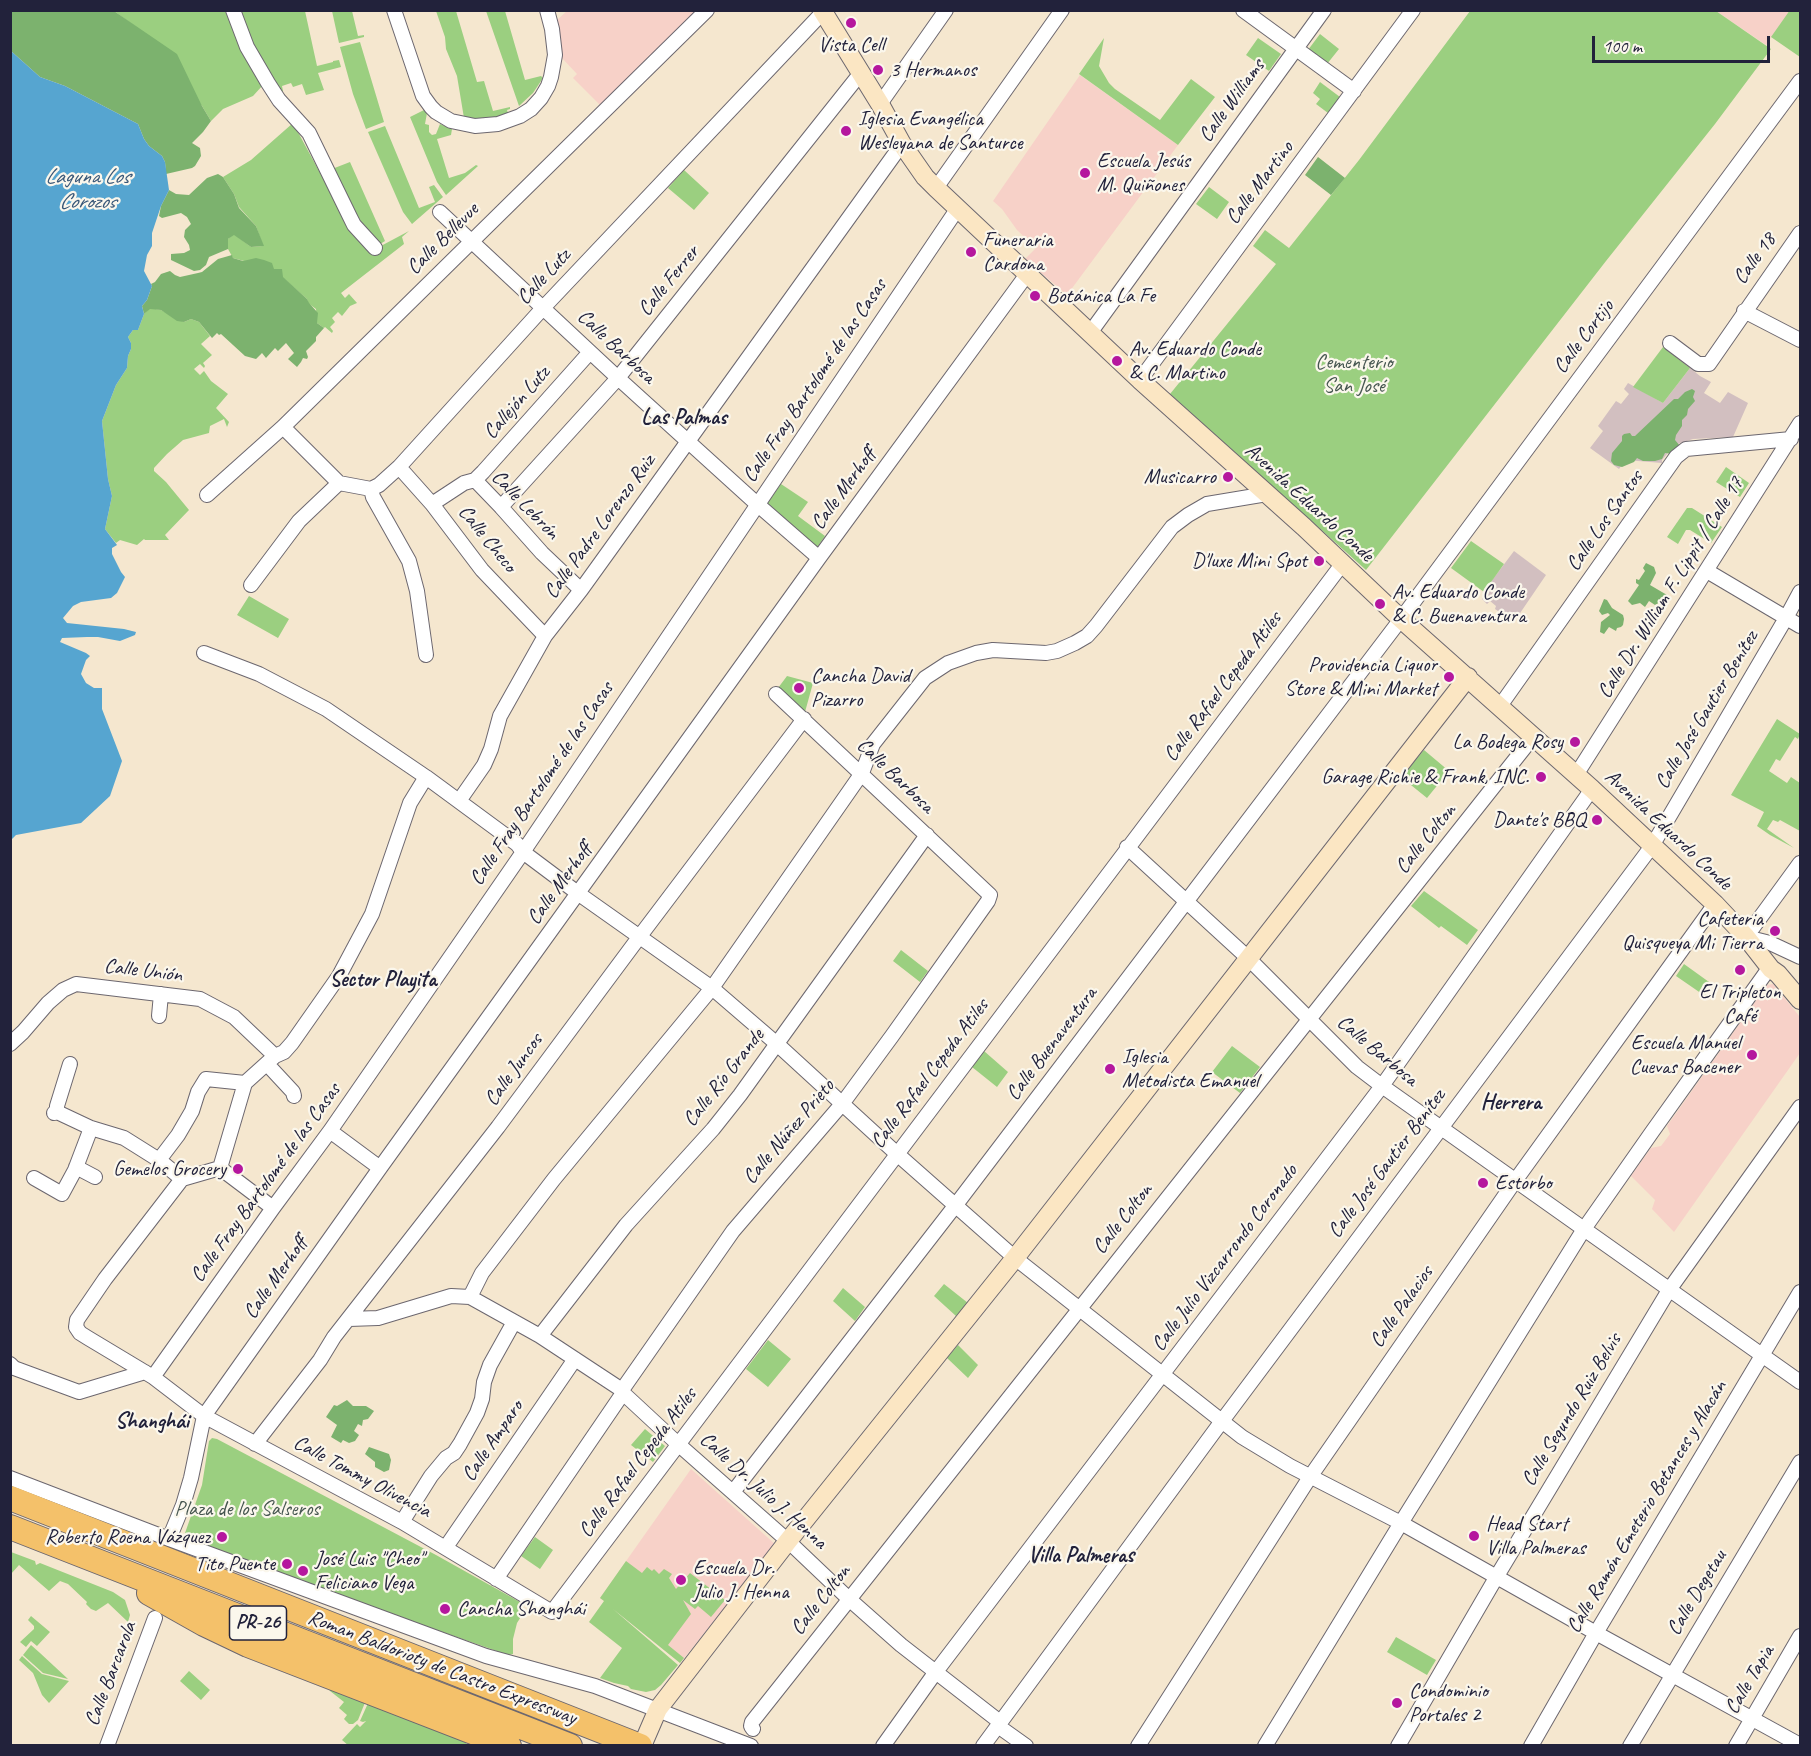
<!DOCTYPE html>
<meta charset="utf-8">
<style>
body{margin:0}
#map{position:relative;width:1811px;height:1756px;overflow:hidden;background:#f5e7cf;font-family:Caveat,sans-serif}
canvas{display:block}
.frame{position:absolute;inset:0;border:12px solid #22223b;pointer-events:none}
.scale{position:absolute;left:1592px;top:36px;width:178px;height:27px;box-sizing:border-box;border:3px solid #22223b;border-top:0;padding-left:8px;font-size:18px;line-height:21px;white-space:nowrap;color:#22223b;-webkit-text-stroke:4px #fbf7ec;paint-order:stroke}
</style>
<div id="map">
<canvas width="1811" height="1756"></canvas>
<div class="frame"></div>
<div class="scale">100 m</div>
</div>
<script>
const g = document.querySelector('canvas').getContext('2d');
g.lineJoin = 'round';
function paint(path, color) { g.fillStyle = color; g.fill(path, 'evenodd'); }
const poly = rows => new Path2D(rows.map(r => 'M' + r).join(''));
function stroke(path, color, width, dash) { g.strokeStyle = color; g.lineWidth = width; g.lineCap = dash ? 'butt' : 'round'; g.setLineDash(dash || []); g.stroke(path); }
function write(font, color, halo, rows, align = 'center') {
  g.font = font + ' Caveat,sans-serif'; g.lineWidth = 4.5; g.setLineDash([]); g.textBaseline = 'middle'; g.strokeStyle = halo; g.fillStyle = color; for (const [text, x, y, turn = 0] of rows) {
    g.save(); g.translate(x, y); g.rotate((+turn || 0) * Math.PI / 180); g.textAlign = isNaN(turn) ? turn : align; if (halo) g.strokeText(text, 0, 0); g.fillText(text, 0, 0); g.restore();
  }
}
const built = poly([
 [567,11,697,11,601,106,573,78,577,74,560,56,557,20],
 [1716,11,1790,11,1766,45],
 [1080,75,1178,145,1067,295,1025,259,1036,248,1017,230,1002,209,993,201],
 [1773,984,1800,1017,1800,1053,1674,1232,1652,1209,1655,1200,1631,1176,1651,1148,1661,1146,1670,1134,1667,1126,1767,985],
 [691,1469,776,1545,680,1663,600,1598]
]);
const industrial = poly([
 [1690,368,1700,376,1711,382,1704,393,1720,403,1728,392,1748,403,1733,437,1693,439,1680,443,1672,448,1662,460,1662,463,1626,460,1619,469,1590,448,1603,431,1598,426,1616,401,1621,404,1629,394,1624,389,1628,383,1663,403],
 [1514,551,1546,575,1514,622,1495,609,1496,606,1490,601,1487,604,1482,599,1486,594,1484,591]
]);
const green = poly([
 [1790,10,1800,11,1800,57,1771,37],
 [114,11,225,11,251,67,263,85,253,96,223,109,211,121,202,106,136,27],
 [238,11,305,11,317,66,333,62,333,61,339,60,341,67,318,73,324,90,306,95,302,84,293,87,291,83,282,86,283,91,282,91,255,50],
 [332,11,352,11,358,36,364,35,364,37,339,43],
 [436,11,456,11,477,82,484,81,493,111,510,107,510,109,507,110,508,113,514,111,506,117,475,121,464,118,457,76,446,49,445,37],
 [486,11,505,11,525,80,541,76,543,78,533,93,519,106],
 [1470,11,1716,11,1771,49,1715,124,1606,261,1366,570,1170,394,1276,264,1253,246,1265,230,1289,248,1359,160],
 [1320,34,1339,49,1327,64,1308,50],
 [1104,38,1099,66,1109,83,1115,89,1160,120,1191,79,1215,97,1178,145,1079,74],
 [1258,38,1281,54,1269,71,1246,55],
 [360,42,384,122,366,129,353,94,340,47],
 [1320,82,1340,97,1328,113,1316,104,1320,99,1313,93],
 [424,110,427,113,425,124,429,125,429,132,432,135,436,134,440,124,452,129,451,135,437,139,449,178,465,173,476,165,478,166,446,195,437,182,410,117],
 [293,123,350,228,379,247,409,231,402,237,404,244,341,293,345,298,349,294,357,303,350,306,342,316,338,312,332,318,335,322,330,327,333,331,332,333,325,327,324,328,317,323,316,309,308,303,307,299,273,269,233,258,228,249,228,239,234,234,251,247,263,246,256,226,239,207,234,194,223,177,251,160],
 [385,126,419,208,435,202,429,187,434,185,443,197,412,224,403,212,368,132],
 [350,162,385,241,377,246,364,230,332,169],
 [684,170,709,193,694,210,668,188],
 [1209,187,1229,202,1217,219,1196,204],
 [150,308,161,310,184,322,191,319,199,322,210,336,201,344,212,355,203,363,205,366,204,368,200,364,194,369,200,375,204,371,211,381,228,394,216,408,229,422,227,427,224,419,210,426,209,433,183,440,167,454,154,468,154,471,166,482,189,510,165,535,169,540,145,540,144,539,137,545,120,540,116,543,105,529,112,496,108,479,102,421,116,385,127,368,128,356,131,349,131,343,128,337,133,330,138,330,144,314],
 [1663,347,1690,368,1663,403,1633,387],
 [1726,467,1749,483,1740,497,1716,482],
 [781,484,808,502,798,516,825,536,816,549,766,505],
 [1687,508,1692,508,1722,527,1711,543,1690,530,1686,530,1678,544,1667,537],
 [1471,541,1504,564,1484,592,1451,568],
 [249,596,289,619,278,638,237,615],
 [787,676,813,683,805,712,778,688],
 [1777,719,1800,734,1798,739,1795,737,1780,761,1776,759,1769,771,1787,783,1791,777,1800,783,1800,831,1780,820,1778,822,1773,820,1767,829,1794,848,1770,835,1757,826,1764,812,1731,795],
 [1424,750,1449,771,1427,798,1401,777],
 [1424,891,1478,930,1467,945,1441,926,1439,928,1411,906],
 [901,950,928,971,920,982,893,961],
 [1684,964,1709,982,1703,990,1706,995,1705,996,1676,976],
 [1232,1046,1260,1067,1240,1093,1212,1072],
 [984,1051,1008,1072,997,1087,972,1067],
 [944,1284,968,1303,956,1316,934,1296],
 [843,1288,865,1307,855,1321,833,1301],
 [768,1340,791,1359,768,1387,746,1369],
 [958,1345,978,1365,968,1378,947,1358],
 [645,1429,665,1446,653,1462,631,1445],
 [212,1438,217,1439,436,1555,520,1602,520,1610,524,1612,517,1623,513,1639,513,1654,508,1655,317,1588,188,1538,185,1533,202,1485,209,1441],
 [535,1537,553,1550,540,1569,521,1556],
 [11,1552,35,1561,36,1565,40,1563,113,1592,125,1600,130,1615,128,1622,108,1603,96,1611,91,1609,86,1604,87,1602,68,1584,60,1581,49,1591,19,1565,11,1574],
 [626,1561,642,1573,647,1567,652,1571,654,1569,659,1574,664,1569,672,1574,669,1578,676,1589,690,1573,725,1600,711,1617,698,1606,695,1609,683,1600,691,1614,668,1645,684,1658,680,1663,613,1609,678,1665,661,1685,655,1690,646,1692,631,1689,628,1686,614,1683,600,1678,622,1648,589,1622,604,1601,600,1598],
 [31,1616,50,1632,37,1646,31,1641,26,1647,20,1642,34,1629,34,1626,28,1620],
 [1396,1637,1436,1660,1427,1675,1387,1652],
 [31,1645,40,1653,68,1679,43,1673,23,1655],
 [22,1656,42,1674,69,1681,49,1703,42,1695,33,1673,19,1660],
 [189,1671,210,1690,201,1700,180,1681],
 [328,1687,366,1700,358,1720,353,1724,349,1724,344,1719,347,1715,339,1708,344,1702,330,1691],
 [369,1701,465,1739,467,1745,460,1744,459,1746,381,1746,379,1744,377,1745,349,1746,342,1740,357,1724,360,1727,366,1721,363,1722,360,1721]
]);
const forest = poly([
 [11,11,114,11,177,54,202,106,211,121,203,132,192,143,200,148,201,156,195,166,192,168,166,174,165,162,162,156,149,146,144,139,138,124,65,86,40,77,11,51],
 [1318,157,1345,178,1331,195,1305,175],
 [218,174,223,177,234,194,239,208,256,226,264,246,251,247,234,235,228,239,228,249,209,257,206,265,200,270,194,271,171,260,171,254,184,253,190,250,189,245,184,237,185,230,191,224,187,217,181,213,162,218,159,216,161,206,169,190,176,194,189,195,207,178],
 [232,255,233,258,243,261,256,258,264,260,272,263,274,269,282,269,283,277,307,299,309,303,318,313,317,323,324,328,316,337,316,341,306,351,308,357,307,359,303,358,301,362,297,367,288,359,294,353,286,343,278,351,275,348,266,358,262,353,256,359,245,356,221,334,219,335,217,333,212,338,199,322,191,319,184,322,177,321,161,310,150,309,144,314,142,306,147,300,152,286,151,284,155,282,161,274,170,271,175,275,180,277,198,273,202,272,218,259],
 [1692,389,1695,391,1693,397,1695,401,1688,409,1687,415,1682,420,1682,426,1676,435,1675,440,1680,446,1673,454,1665,453,1662,459,1655,461,1643,461,1637,458,1634,462,1622,467,1614,465,1611,461,1612,453,1622,441,1622,436,1624,434,1630,433,1632,436,1635,436,1674,399,1678,399,1685,392],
 [1646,563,1654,567,1656,573,1650,585,1667,595,1667,598,1655,605,1649,601,1645,607,1640,603,1632,605,1628,601,1639,585,1636,583,1636,579,1639,580,1645,571,1643,568],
 [1604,599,1607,600,1612,608,1623,615,1624,619,1623,625,1621,627,1617,628,1616,631,1609,627,1604,634,1600,632,1601,622,1610,615,1608,613,1602,615,1599,611],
 [347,1400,353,1406,366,1406,374,1411,368,1419,363,1420,362,1426,358,1424,354,1431,359,1435,355,1441,349,1443,343,1440,341,1443,331,1437,337,1425,326,1417,334,1405,337,1406],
 [369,1447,389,1454,391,1460,389,1470,384,1472,375,1467,375,1462,365,1454]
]);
const water = poly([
 [11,51,40,77,65,86,138,124,144,139,149,146,162,156,165,162,169,190,161,206,152,233,152,246,147,255,144,271,152,286,147,300,142,306,144,314,138,330,133,330,128,337,131,343,131,349,128,356,127,368,116,385,102,421,108,479,112,496,105,529,117,545,112,548,112,554,121,572,125,577,117,593,111,598,81,602,73,606,63,618,67,623,124,629,136,632,135,635,120,641,98,637,87,637,62,638,60,642,86,653,90,656,86,660,81,674,86,683,94,688,102,688,102,709,122,761,110,796,81,823,16,835,11,840]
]);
const street = poly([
 [233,10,247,47,268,83,279,100,309,133,350,217,354,225,375,248],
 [394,10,423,96,431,107,436,112,451,121,475,126,498,124,520,116,531,109,541,98,548,86,551,77,555,55,552,29,547,10],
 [1243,10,1354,91],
 [880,104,946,10],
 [936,188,1062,10],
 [440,212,618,378,757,504,819,558],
 [1744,311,1800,340],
 [1090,333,1324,10],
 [1670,343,1698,364,1709,364,1800,233],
 [1140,380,1413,10],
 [283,427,339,483,371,489,379,485,399,467,543,308,825,10],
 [399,467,432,504,482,570,545,636],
 [475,480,501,507,542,553,581,590],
 [371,489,373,497,409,561,417,591,426,655],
 [207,495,283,427,707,10],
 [432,504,464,483,475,480,483,472,590,352],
 [501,507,618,378,860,74],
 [1707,571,1800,626],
 [251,585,299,521,339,483],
 [204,653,259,674,326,709,426,777,517,844,523,852,579,894,712,988,777,1044,896,1153,1015,1258,1242,1437,1290,1466,1401,1523,1596,1633,1800,1745],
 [1500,706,1676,457,1686,449,1791,439],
 [1576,775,1800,423],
 [426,777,410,803,372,914,339,976,292,1043,284,1052,275,1056,245,1083,220,1168,182,1179,105,1279,77,1320,76,1327,80,1333,88,1338,153,1377,204,1416,402,1522,552,1612,1343,563],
 [459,801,484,765,491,749,500,716,545,636,581,590,902,144],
 [1127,847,1248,958,1357,1067,1382,1086,1800,1382],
 [1800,863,1746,937,1770,943,1800,957],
 [159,1016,161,994],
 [10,1044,23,1032,48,1003,63,990,76,984,200,999,234,1017,275,1056],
 [267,1064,293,1092,294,1096],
 [57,1112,57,1106,70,1064],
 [54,1113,57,1112,91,1128,124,1138,159,1160,182,1179],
 [330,1131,380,1168],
 [159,1160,178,1135,192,1111,198,1092,206,1079,245,1083],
 [76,1167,95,1177],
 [220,1168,273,1208],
 [34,1178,62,1194,75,1170,91,1128],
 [470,1297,482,1273,554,1179,712,988,862,773,873,744,925,678,948,663,976,653,993,650,1046,653,1057,651,1075,643,1087,636,1096,626,1172,527,1188,515,1207,504,1267,494],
 [349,1319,378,1318,451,1296,470,1297,540,1336,622,1390,623,1393,678,1444,788,1541,849,1599,901,1645,1000,1722],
 [540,1336,626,1225,713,1129,740,1095,927,835],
 [10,1364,14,1368,79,1392,145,1372],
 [153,1377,273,1208,330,1131,523,852,958,208],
 [622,1390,733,1231,842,1104,892,1036,988,901,990,895,776,694],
 [255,1444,320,1360,334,1337,498,1127,640,936,804,719],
 [10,1478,169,1539,486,1656,595,1686,751,1746],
 [733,1492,955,1206,1401,619,1800,81],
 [402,1522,431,1476,446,1458,454,1453,460,1444,477,1413,482,1399,484,1382,490,1365,514,1322],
 [169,1539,183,1505,191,1478,204,1416,380,1168,819,558,1028,273],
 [446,1547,575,1359],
 [496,1579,623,1393],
 [998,1726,1026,1746],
 [753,1729,751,1726,752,1722,1533,737],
 [107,1746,155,1618],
 [883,1746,935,1673,1382,1086,1592,789],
 [983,1746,1222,1421,1652,846,1786,618,1800,592],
 [1138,1746,1310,1477,1515,1181,1715,904],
 [1265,1746,1401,1523,1584,1229,1652,1132,1765,974,1771,969],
 [1398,1746,1497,1576,1669,1290,1800,1107],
 [1531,1746,1596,1633,1800,1292],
 [1630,1746,1800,1462],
 [1736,1746,1800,1636]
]);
const secondary = poly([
 [822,10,880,104,902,144,925,177,936,188,1140,380,1304,527,1401,619,1592,789,1715,904,1746,937,1771,969,1778,974,1800,1000],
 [642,1746,658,1709,788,1541,1015,1258,1468,677]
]);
const highway = poly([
 [10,1498,640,1746],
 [10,1527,570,1746],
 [149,1593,204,1624,248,1645,509,1746]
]);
const markers = [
 [851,23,6,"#b5179e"],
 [878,70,6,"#b5179e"],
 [846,131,6,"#b5179e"],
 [1085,173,6,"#b5179e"],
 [971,252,6,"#b5179e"],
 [1035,296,6,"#b5179e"],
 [1117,361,6,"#b5179e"],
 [1228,477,6,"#b5179e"],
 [1319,561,6,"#b5179e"],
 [1380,604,6,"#b5179e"],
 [1449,677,6,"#b5179e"],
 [799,688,6,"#b5179e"],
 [1575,742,6,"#b5179e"],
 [1541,777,6,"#b5179e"],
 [1597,820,6,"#b5179e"],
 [1775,931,6,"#b5179e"],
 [1740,970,6,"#b5179e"],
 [1752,1055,6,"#b5179e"],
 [1110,1069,6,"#b5179e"],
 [238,1169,6,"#b5179e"],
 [1483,1183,6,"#b5179e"],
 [1474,1536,6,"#b5179e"],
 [222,1537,6,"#b5179e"],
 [287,1564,6,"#b5179e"],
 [303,1571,6,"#b5179e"],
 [681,1580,6,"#b5179e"],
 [445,1609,6,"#b5179e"],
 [1397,1703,6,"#b5179e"]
];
const shields = [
 [258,1623,57]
];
const shieldNames = [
 ["PR-26",258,1623]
];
const poiNames = [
 ["Vista Cell",851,45,"center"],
 ["3 Hermanos",890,70],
 ["Iglesia Evangélica",858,119],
 ["Wesleyana de Santurce",858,143],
 ["Escuela Jesús",1097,161],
 ["M. Quiñones",1097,185],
 ["Funeraria",983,240],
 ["Cardona",983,264],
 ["Botánica La Fe",1047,296],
 ["Av. Eduardo Conde",1129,349],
 ["& C. Martino",1129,373],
 ["Musicarro",1216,477,"right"],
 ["D'luxe Mini Spot",1307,561,"right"],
 ["Av. Eduardo Conde",1392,592],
 ["& C. Buenaventura",1392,616],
 ["Providencia Liquor",1437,665,"right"],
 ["Store & Mini Market",1437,689,"right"],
 ["Cancha David",811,676],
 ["Pizarro",811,700],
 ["La Bodega Rosy",1563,742,"right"],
 ["Garage Richie & Frank, INC.",1529,777,"right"],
 ["Dante's BBQ",1585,820,"right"],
 ["Cafeteria",1763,919,"right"],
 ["Quisqueya Mi Tierra",1763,943,"right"],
 ["El Tripleton",1740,992,"center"],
 ["Café",1740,1016,"center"],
 ["Escuela Manuel",1740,1043,"right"],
 ["Cuevas Bacener",1740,1067,"right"],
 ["Iglesia",1122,1057],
 ["Metodista Emanuel",1122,1081],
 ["Gemelos Grocery",226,1169,"right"],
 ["Estorbo",1495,1183],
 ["Head Start",1486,1524],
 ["Villa Palmeras",1486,1548],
 ["Roberto Roena Vázquez",210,1537,"right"],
 ["José Luis \"Cheo\"",315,1559],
 ["Feliciano Vega",315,1583],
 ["Tito Puente",275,1564,"right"],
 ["Escuela Dr.",693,1568],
 ["Julio J. Henna",693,1592],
 ["Cancha Shanghái",457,1609],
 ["Condominio",1409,1691],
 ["Portales 2",1409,1715]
];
const streetNames = [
 ["Calle Williams",1232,101,-54],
 ["Calle Martino",1260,183,-53],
 ["Calle Bellevue",443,239,-45],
 ["Calle 18",1755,259,-54],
 ["Calle Lutz",544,277,-47],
 ["Calle Ferrer",669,281,-51],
 ["Calle Cortijo",1584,337,-53],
 ["Calle Barbosa",616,347,43],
 ["Calle Fray Bartolomé de las Casas",815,381,-56],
 ["Callejón Lutz",517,403,-49],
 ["Calle Merhoff",844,489,-54],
 ["Avenida Eduardo Conde",1309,503,42],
 ["Calle Lebrón",525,505,46],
 ["Calle Los Santos",1605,521,-55],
 ["Calle Padre Lorenzo Ruiz",600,527,-54],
 ["Calle Checo",487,539,51],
 ["Calle Dr. William F. Lippit / Calle 17",1671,588,-58],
 ["Calle Rafael Cepeda Atiles",1223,687,-53],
 ["Calle José Gautier Benítez",1707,710,-59],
 ["Calle Barbosa",895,776,44],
 ["Calle Fray Bartolomé de las Casas",542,784,-56],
 ["Avenida Eduardo Conde",1668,830,43],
 ["Calle Colton",1426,839,-51],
 ["Calle Merhoff",560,884,-54],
 ["Calle Unión",143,971,7],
 ["Calle Buenaventura",1052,1044,-53],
 ["Calle Barbosa",1377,1051,40],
 ["Calle Juncos",514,1070,-54],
 ["Calle Rafael Cepeda Atiles",930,1074,-53],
 ["Calle Río Grande",724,1078,-52],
 ["Calle Núñez Prieto",789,1132,-50],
 ["Calle José Gautier Benítez",1387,1164,-53],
 ["Calle Fray Bartolomé de las Casas",266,1183,-54],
 ["Calle Colton",1123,1219,-52],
 ["Calle Julio Vizcarrondo Coronado",1225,1258,-53],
 ["Calle Merhoff",276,1278,-55],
 ["Calle Palacios",1402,1307,-55],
 ["Calle Segundo Ruiz Belvis",1572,1410,-59],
 ["Calle Amparo",493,1441,-56],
 ["Calle Rafael Cepeda Atiles",638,1463,-53],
 ["Calle Tommy Olivencia",362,1477,28],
 ["Calle Dr. Julio J. Henna",763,1491,42],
 ["Calle Ramón Emeterio Betances y Alacán",1647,1507,-59],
 ["Calle Degetau",1697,1593,-59],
 ["Calle Colton",821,1600,-52],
 ["Roman Baldorioty de Castro Expressway",442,1668,21],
 ["Calle Barcarola",111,1674,-69],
 ["Calle Tapia",1750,1680,-59]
];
const parkNames = [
 ["Cementerio",1354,362],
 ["San José",1354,386],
 ["Plaza de los Salseros",247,1509]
];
const waterNames = [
 ["Laguna Los",87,177],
 ["Corozos",87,202]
];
const neighbourhoodNames = [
 ["Las Palmas",684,418],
 ["Sector Playita",383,980],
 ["Herrera",1511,1103],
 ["Shanghái",152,1422],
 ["Villa Palmeras",1081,1556]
];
paint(built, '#f7d1c8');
paint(industrial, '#d2bfc0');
paint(green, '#9bcf80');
paint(forest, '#7cb26e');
paint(water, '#56a5d0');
stroke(street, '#6c676f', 16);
stroke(secondary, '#6c676f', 20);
stroke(highway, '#6c676f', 26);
stroke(street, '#fff', 14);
stroke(secondary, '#fbe6c3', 18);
stroke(highway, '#f4c16a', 24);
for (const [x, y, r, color] of markers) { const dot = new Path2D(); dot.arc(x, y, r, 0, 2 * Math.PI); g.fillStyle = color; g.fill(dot); stroke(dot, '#fbf7ec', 2); }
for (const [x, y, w] of shields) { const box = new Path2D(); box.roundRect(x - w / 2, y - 17, w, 34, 4.5); g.fillStyle = '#fbf7ec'; g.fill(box); stroke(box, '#22223b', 1.5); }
write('bold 20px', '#22223b', null, shieldNames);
write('21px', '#22223b', '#fbf7ec', poiNames, 'left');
write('21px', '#22223b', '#fbf7ec', streetNames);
write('21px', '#465650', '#fbf7ec', parkNames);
write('italic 22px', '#375677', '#fbf7ec', waterNames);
write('bold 22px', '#22223b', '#fbf7ec', neighbourhoodNames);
</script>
